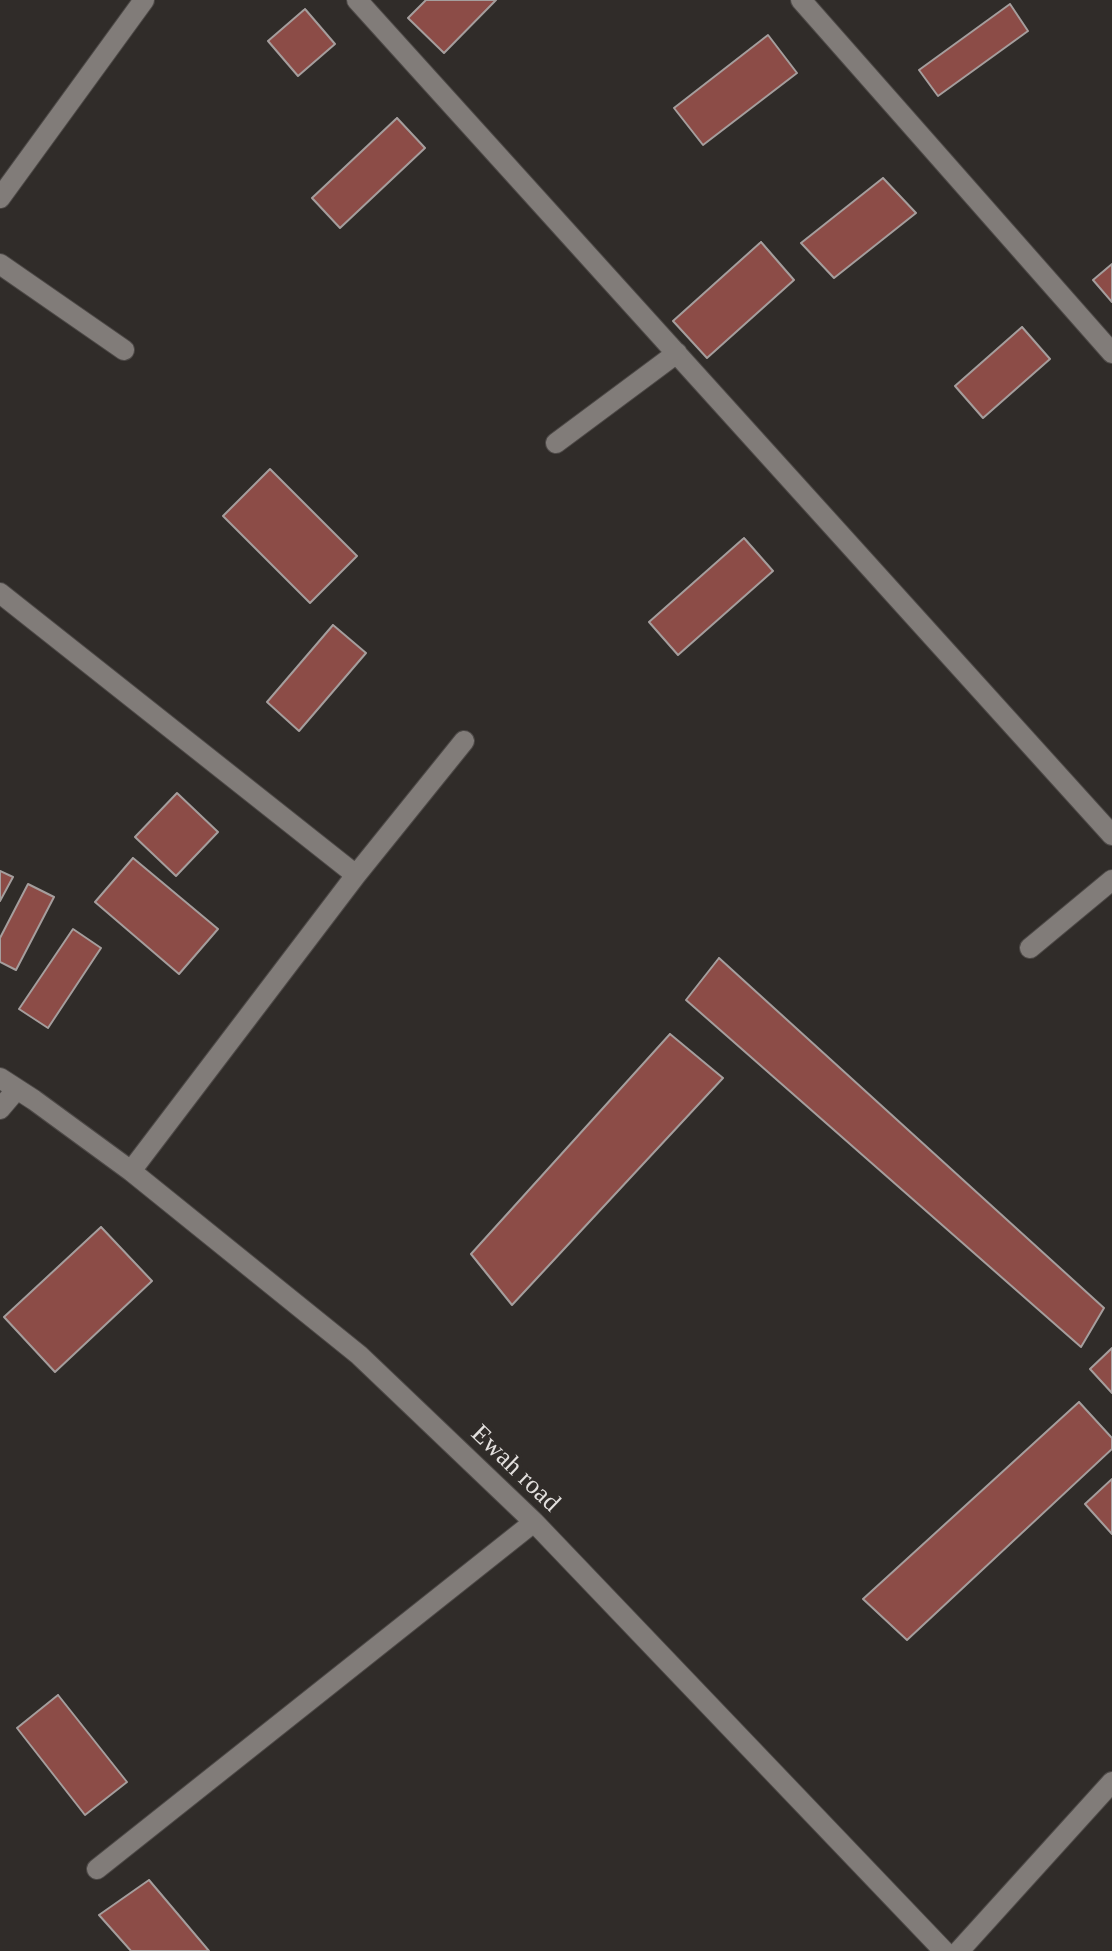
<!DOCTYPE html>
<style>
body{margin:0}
canvas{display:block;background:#302c29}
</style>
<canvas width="1112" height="1951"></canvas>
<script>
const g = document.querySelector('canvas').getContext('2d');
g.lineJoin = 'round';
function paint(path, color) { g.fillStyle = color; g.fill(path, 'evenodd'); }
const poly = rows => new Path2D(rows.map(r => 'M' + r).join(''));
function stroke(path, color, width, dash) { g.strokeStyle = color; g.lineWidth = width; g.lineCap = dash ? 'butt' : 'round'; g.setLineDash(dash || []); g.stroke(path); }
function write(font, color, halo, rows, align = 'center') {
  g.font = font + ' "Times New Roman",serif'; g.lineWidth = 8; g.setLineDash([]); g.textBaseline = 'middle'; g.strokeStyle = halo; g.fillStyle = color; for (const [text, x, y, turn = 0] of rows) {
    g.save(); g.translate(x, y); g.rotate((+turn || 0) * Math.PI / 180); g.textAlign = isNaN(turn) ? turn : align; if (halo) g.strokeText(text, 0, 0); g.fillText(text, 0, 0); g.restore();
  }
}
const building = poly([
 [426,0,496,0,444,53,408,18,426,0],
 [1010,4,1028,31,938,96,919,70,1010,4],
 [305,9,335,44,298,76,268,41,305,9],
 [768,35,797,73,703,145,674,108,768,35],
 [397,118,425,148,340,228,312,198,397,118],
 [883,178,916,213,834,278,801,243,883,178],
 [761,242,794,280,707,358,673,321,761,242],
 [1112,264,1112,302,1093,280,1112,264],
 [1022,327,1050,359,983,418,955,386,1022,327],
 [270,469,357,556,310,603,223,516,270,469],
 [744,538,773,571,678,655,649,622,744,538],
 [333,625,366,653,299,731,267,702,333,625],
 [177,793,218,832,176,876,135,837,177,793],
 [133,858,218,929,179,974,95,902,133,858],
 [0,871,13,877,0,901,0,871],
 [28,884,54,897,16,970,0,962,0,938,28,884],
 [73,929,101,948,48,1028,19,1009,73,929],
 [719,958,1104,1308,1081,1347,686,1000,719,958],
 [670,1034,723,1078,512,1305,471,1254,670,1034],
 [101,1227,152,1281,55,1372,4,1317,101,1227],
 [1112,1348,1112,1393,1090,1369,1112,1348],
 [1079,1402,1112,1438,1112,1449,907,1640,863,1599,1079,1402],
 [1112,1479,1112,1534,1085,1504,1112,1479],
 [58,1695,127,1782,85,1815,17,1728,58,1695],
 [149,1880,209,1951,131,1951,99,1915,149,1880]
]);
const minor = poly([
 [357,0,1112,835],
 [801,0,1112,353],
 [0,198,144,0],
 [0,264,124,350],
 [556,443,677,353],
 [0,593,356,875],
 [1030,948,1112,880],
 [0,1078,34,1100,131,1171,359,1355,534,1522,944,1951],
 [0,1109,17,1089],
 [131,1171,356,875,464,741],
 [97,1869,534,1522],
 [959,1951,1112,1782]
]);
const streetNames = [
 ["Ewah road",515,1469,44]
];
paint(building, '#8c4c47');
stroke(building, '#a59e9d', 2);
stroke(minor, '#4d4947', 22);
stroke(minor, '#817c79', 20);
write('26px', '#e3e0de', '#302c29', streetNames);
</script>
